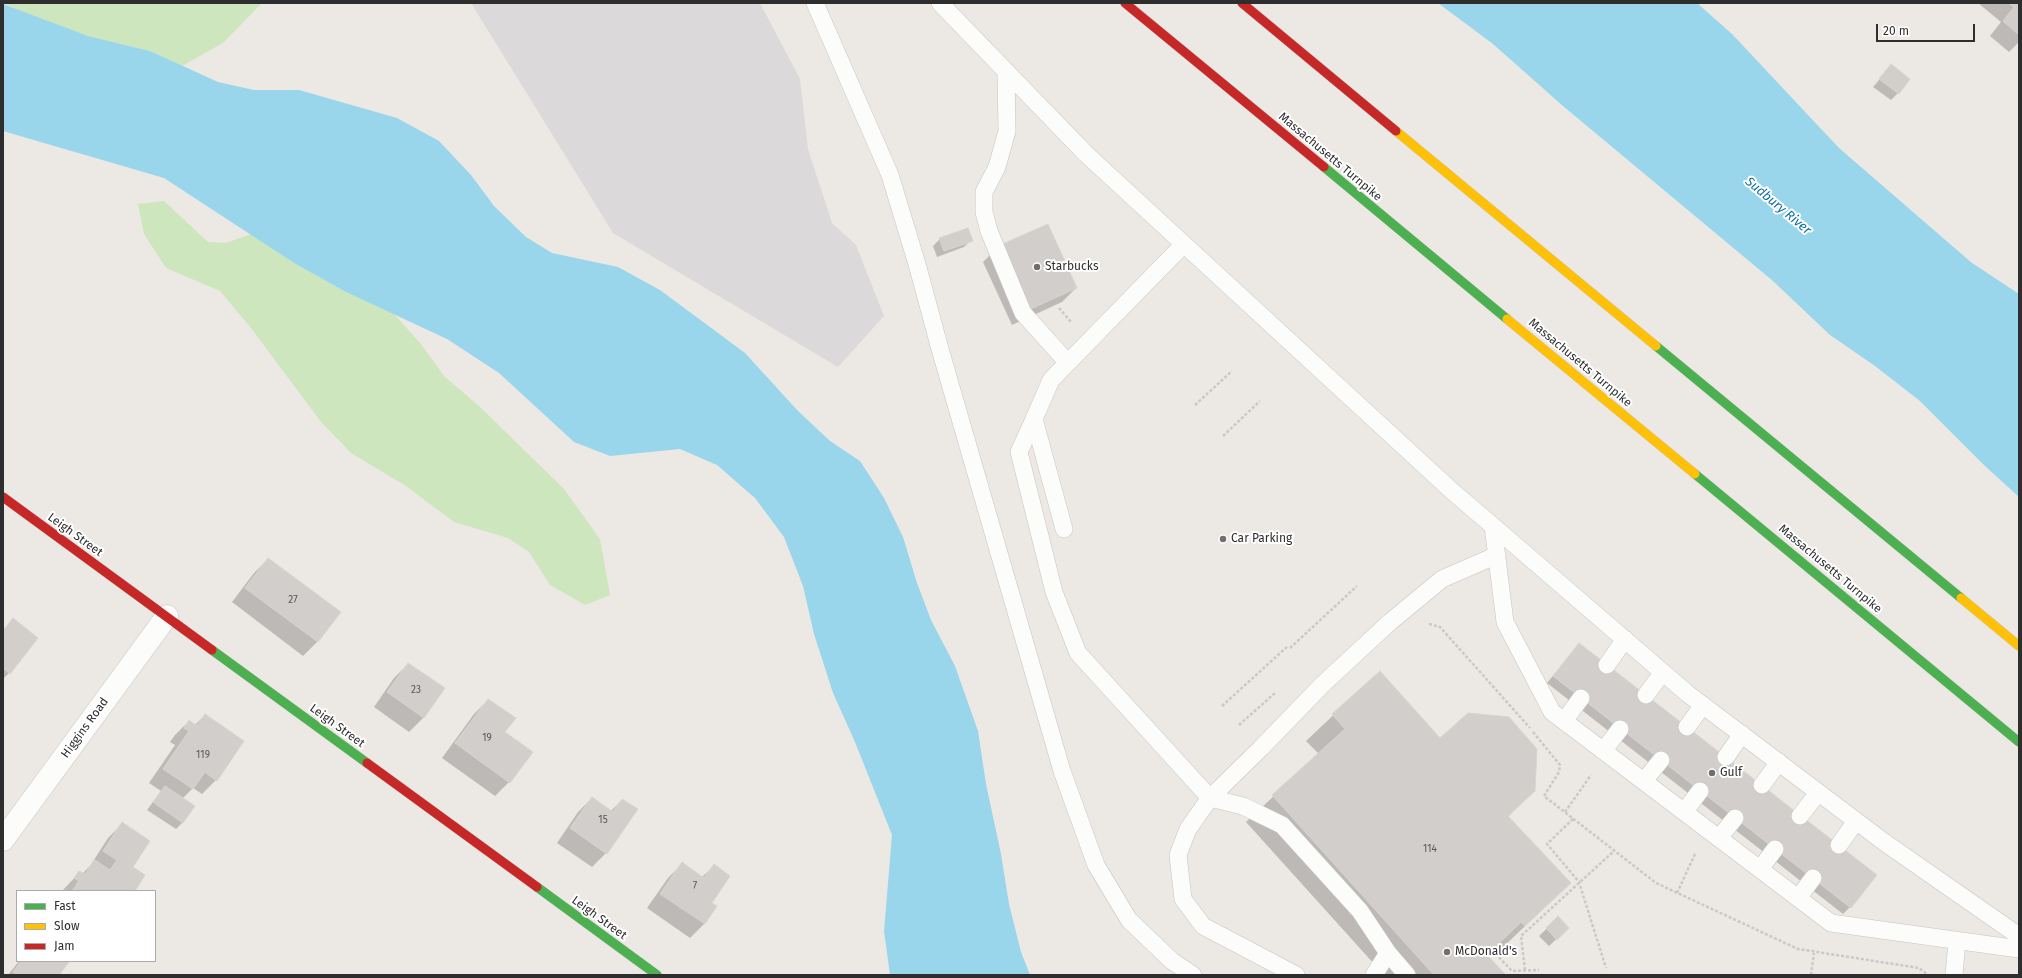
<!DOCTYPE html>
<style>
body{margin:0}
#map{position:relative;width:2022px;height:978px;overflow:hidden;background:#ece8e4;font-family:"Fira Sans",sans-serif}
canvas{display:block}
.frame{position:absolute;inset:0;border:4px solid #2e2e2e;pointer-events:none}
.legend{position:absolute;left:16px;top:890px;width:140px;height:72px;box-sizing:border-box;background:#fff;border:1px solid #ababab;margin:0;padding:5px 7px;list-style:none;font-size:12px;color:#2e2e2e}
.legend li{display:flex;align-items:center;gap:8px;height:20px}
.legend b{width:20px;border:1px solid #ababab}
.scale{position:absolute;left:1876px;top:24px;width:99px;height:18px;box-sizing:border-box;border:2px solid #2e2e2e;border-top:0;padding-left:5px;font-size:12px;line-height:14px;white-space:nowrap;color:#2e2e2e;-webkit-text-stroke:3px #fff;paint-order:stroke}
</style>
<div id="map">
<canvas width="2022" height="978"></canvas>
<div class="frame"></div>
<ul class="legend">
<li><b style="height:5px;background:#4caf50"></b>Fast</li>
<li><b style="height:5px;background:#ffc107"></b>Slow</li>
<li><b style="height:5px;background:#c62828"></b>Jam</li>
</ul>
<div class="scale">20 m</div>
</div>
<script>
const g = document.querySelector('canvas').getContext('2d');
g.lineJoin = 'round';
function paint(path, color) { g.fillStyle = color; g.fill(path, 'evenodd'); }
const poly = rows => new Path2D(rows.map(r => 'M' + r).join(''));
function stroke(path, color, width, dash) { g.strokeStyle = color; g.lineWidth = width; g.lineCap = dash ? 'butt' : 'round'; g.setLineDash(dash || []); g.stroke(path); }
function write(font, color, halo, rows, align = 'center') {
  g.font = font + ' "Fira Sans",sans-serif'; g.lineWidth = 4; g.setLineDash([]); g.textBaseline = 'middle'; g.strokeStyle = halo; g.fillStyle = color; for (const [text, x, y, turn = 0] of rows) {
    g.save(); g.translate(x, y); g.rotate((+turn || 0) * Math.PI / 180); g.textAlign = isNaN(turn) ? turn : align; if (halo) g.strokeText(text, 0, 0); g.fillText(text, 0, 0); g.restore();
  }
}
const industrial = poly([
 [471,3,760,3,800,79,808,149,832,223,856,245,884,316,838,367,613,233]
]);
const green = poly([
 [3,3,262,3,223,43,182,66,150,51,88,36,31,16],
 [164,201,208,242,226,243,251,234,294,263,344,291,394,314,421,344,444,376,479,406,564,489,600,539,610,595,585,605,550,585,529,552,508,538,454,522,406,486,351,453,321,422,251,328,220,291,166,268,144,234,138,204]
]);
const water = poly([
 [1438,3,1697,3,1732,34,1839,148,1972,263,2019,294,2019,497,1985,466,1920,401,1875,366,1830,335,1773,281,1563,106,1493,44],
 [3,4,88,36,150,51,218,82,254,90,299,90,397,118,439,141,471,175,494,206,526,237,552,253,618,267,660,290,745,353,798,411,830,441,860,461,884,498,903,537,917,583,931,620,955,666,978,731,986,784,1001,854,1009,904,1021,952,1030,975,890,975,884,931,892,835,855,742,833,693,814,634,803,586,784,537,755,498,717,465,680,449,610,456,574,442,499,373,447,339,344,291,294,263,164,178,3,131]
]);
const shadow = poly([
 [1978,3,2019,3,2019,42,2009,52,1990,36,2001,22],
 [1891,66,1898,93,1891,100,1873,87],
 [940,239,971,240,964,247,937,257,933,246],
 [997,248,1076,288,1062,302,1012,325,983,262],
 [268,559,339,613,317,642,303,656,232,602,254,573],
 [13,620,9,673,3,679,3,630],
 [1579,644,1850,907,1843,914,1547,683],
 [408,664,443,688,423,718,409,732,374,707,394,678],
 [1379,672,1440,739,1534,790,1508,817,1570,883,1498,952,1494,947,1486,956,1504,975,1384,975,1246,822,1319,754,1306,741],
 [488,700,504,732,531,752,509,782,495,796,442,758,474,714],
 [205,715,216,780,202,794,193,788,182,799,183,822,176,829,147,810,161,791,149,783,175,745,170,742,175,735,189,721,195,725],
 [592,798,611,811,622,800,606,853,592,867,557,843,578,812],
 [122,824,132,867,134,891,62,891,80,872,82,874,90,866,108,838],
 [682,864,702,877,714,866,710,903,716,907,704,924,690,938,647,908,668,878],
 [1558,918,1568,928,1549,946,1539,936],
 [19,961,68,961,58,975,8,975]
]);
const building = poly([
 [2009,3,2019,3,2019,35,2003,21,2014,7,2009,3],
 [1891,64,1910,79,1899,94,1879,79,1891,64],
 [1048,224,1077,288,1026,311,996,247,1048,224],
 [968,228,973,241,944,251,939,238,968,228],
 [268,558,341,612,318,642,245,588,268,558],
 [13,618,38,638,10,674,3,668,3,631,13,618],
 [1579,643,1877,875,1851,908,1553,676,1579,643],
 [408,663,445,688,424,718,387,692,408,663],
 [1380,671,1440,738,1468,713,1509,717,1537,749,1535,791,1508,816,1571,883,1525,926,1521,922,1487,955,1506,975,1434,975,1272,795,1345,729,1332,714,1380,671],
 [488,699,516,718,505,732,533,752,510,783,455,743,488,699],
 [205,714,244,741,217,781,205,772,193,789,163,769,189,731,184,728,189,720,197,726,205,714],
 [165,786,195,806,183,823,153,802,165,786],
 [592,797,613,812,622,799,638,809,607,854,570,828,592,797],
 [122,822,150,841,133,867,145,875,135,891,72,891,79,881,74,878,79,871,85,874,95,860,110,870,117,860,103,851,122,822],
 [682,862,704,878,714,864,730,876,712,903,717,906,705,924,660,894,682,862],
 [1558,916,1569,928,1557,940,1546,928,1558,916],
 [21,961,70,961,59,975,17,975,13,972,21,961]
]);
const path = poly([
 [1059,308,1072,323],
 [1195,405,1232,371],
 [1223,436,1260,401],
 [1429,624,1440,627,1530,728],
 [1290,648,1357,586],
 [1222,706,1288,646],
 [1239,725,1275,693],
 [1533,732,1560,765,1559,772,1544,796,1656,883,1798,949,1919,968,1928,975],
 [1565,812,1591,775],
 [1573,819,1547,844,1579,882,1606,968],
 [1677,893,1695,854],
 [1492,950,1512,971,1539,970],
 [1525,970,1521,936,1614,851],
 [1811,975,1814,953]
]);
const lane = poly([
 [815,3,890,175,917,264,940,349,1062,771,1096,865,1129,920,1172,961,1193,975],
 [940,3,1086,154,1452,491,1493,526,1688,694,1884,842,2019,936],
 [1006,72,1007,131,997,167,984,192,984,212,989,231,1023,313,1068,363],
 [1034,419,1019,452,1054,592,1078,653,1210,798,1243,806,1282,825,1360,911,1388,953,1374,975],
 [1493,526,1505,622,1552,712,1831,923,2019,949],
 [1064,529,1034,419,1051,380,1184,244],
 [1607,665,1625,639],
 [1646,695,1663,672],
 [1564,721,1581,698],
 [1687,727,1703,705],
 [1603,751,1620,729],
 [1726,757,1742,734],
 [1644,781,1661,760],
 [1762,785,1779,762],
 [1684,812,1700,791],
 [1800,816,1818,793],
 [1719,838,1735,818],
 [1839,845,1856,821],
 [1760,869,1775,849],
 [1798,898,1813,878],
 [1388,953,1407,975],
 [1296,975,1203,926,1183,899,1178,855,1188,829,1210,798,1261,748,1323,684,1390,622,1442,579,1497,555],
 [1954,975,1957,941]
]);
const street = poly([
 [3,840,167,616]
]);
const fast = poly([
 [1324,167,1507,319],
 [1656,346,1961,598],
 [1695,474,2019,742],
 [212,650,367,763],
 [537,887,657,975]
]);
const slow = poly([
 [1396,131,1656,346],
 [1507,319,1695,474],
 [1961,598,2019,646]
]);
const jam = poly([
 [1125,3,1324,167],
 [1242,3,1396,131],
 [3,497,212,650],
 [367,763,537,887]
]);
const markers = [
 [1037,267,4,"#706f6e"],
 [1223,539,4,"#706f6e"],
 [1712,773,4,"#706f6e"],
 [1447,952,4,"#706f6e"]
];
const numberNames = [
 ["27",293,600],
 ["23",416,690],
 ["19",487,738],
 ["119",203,755],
 ["15",603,820],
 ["114",1430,849],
 ["7",695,886]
];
const streetNames = [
 ["Massachusetts Turnpike",1330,157,40],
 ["Massachusetts Turnpike",1580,363,40],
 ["Leigh Street",75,535,36],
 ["Massachusetts Turnpike",1830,569,40],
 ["Leigh Street",337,726,36],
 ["Higgins Road",85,728,-54],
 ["Leigh Street",599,918,36]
];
const poiNames = [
 ["Starbucks",1045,267],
 ["Car Parking",1231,539],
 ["Gulf",1720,773],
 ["McDonald's",1455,952]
];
const waterNames = [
 ["Sudbury River",1778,206,40]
];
paint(industrial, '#dcd9db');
paint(green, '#cee6be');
paint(water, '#99d6ec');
paint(shadow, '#0003');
paint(building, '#d1cecb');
stroke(building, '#d7d4d0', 1);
stroke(lane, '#c5c4c5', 18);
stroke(street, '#c5c4c5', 23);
stroke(fast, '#c5c4c5', 10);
stroke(slow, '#c5c4c5', 10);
stroke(jam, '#c5c4c5', 10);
stroke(path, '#c9c9c8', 2.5, [3, 2]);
stroke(lane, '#fcfcfb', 17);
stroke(street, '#fcfcfb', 22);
stroke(fast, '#4caf50', 9);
stroke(slow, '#ffc107', 9);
stroke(jam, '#c62828', 9);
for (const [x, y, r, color] of markers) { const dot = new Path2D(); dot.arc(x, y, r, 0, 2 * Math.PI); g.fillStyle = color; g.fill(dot); stroke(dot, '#fff', 1.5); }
write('10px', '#585857', null, numberNames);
write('12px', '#2e2e2e', '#fff', streetNames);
write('12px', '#2e2e2e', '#fff', poiNames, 'left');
write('italic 13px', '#0d6fa3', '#fff', waterNames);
</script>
